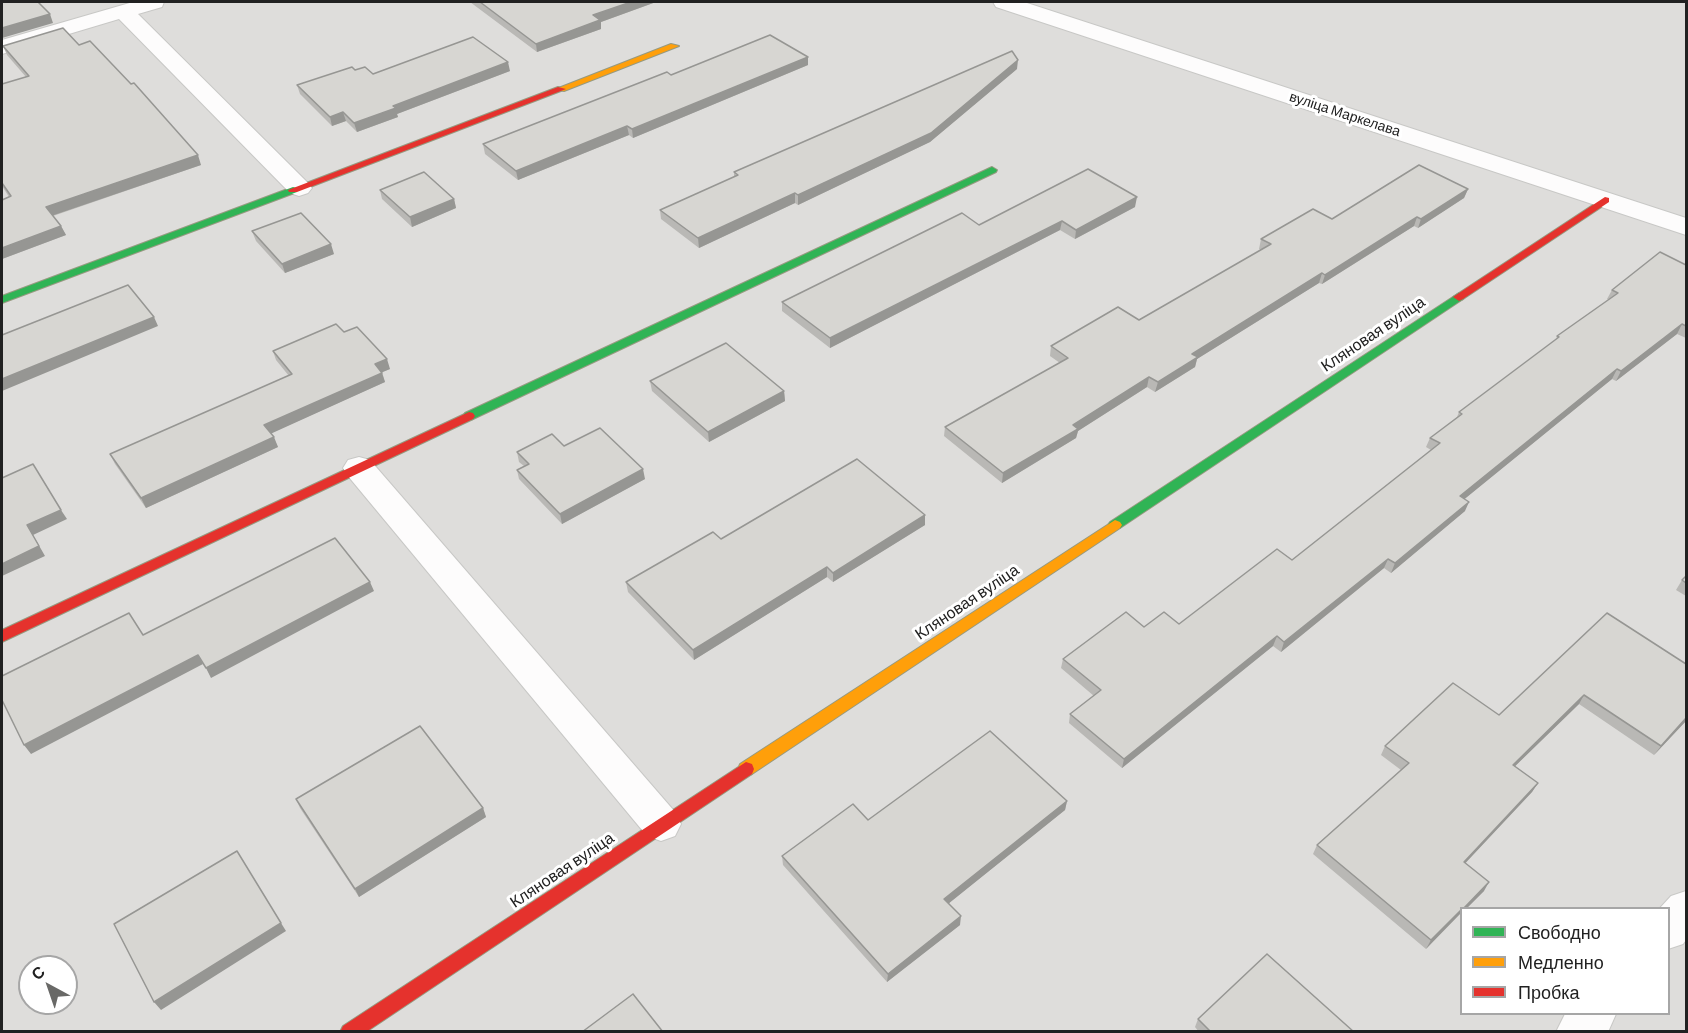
<!DOCTYPE html>
<meta charset="utf-8">
<style>
body{margin:0}
#map{position:relative;width:1688px;height:1033px;overflow:hidden;background:#efeeea;font-family:Barlow,sans-serif}
canvas{display:block}
.frame{position:absolute;inset:0;border:3px solid #212121;pointer-events:none}
.legend{position:absolute;left:1460px;top:907px;width:210px;height:108px;box-sizing:border-box;background:#fff;border:2px solid #a6a6a6;margin:0;padding:8px 10px;list-style:none;font-size:18px;color:#212121}
.legend li{display:flex;align-items:center;gap:12px;height:30px}
.legend b{width:30px;border:2px solid #a6a6a6}
.north{position:absolute;left:18px;top:955px;width:60px;height:60px;box-sizing:border-box;background:#fff;border:2px solid #a6a6a6;border-radius:50%;rotate:320deg;font-size:16px;font-weight:700;line-height:24px;text-align:center;color:#212121}
.north::after{content:'';display:block;margin:auto;width:21px;height:27px;background:#696967;clip-path:polygon(50% 0,100% 100%,50% 72%,0 100%)}
</style>
<div id="map">
<canvas width="1688" height="1033"></canvas>
<div class="frame"></div>
<ul class="legend">
<li><b style="height:8px;background:#30b455"></b>Свободно</li>
<li><b style="height:8px;background:#ff9f0a"></b>Медленно</li>
<li><b style="height:8px;background:#e5322d"></b>Пробка</li>
</ul>
<div class="north">С</div>
</div>
<script>
const g = document.querySelector('canvas').getContext('2d');
g.lineJoin = 'round';
function paint(path, color) { g.fillStyle = color; g.fill(path, 'evenodd'); }
const poly = rows => new Path2D(rows.map(r => 'M' + r).join(''));
function stroke(path, color, width, dash) { g.strokeStyle = color; g.lineWidth = width; g.lineCap = dash ? 'butt' : 'round'; g.setLineDash(dash || []); g.stroke(path); }
function write(font, color, halo, rows, align = 'center') {
  g.font = font + ' Barlow,sans-serif'; g.lineWidth = 6; g.setLineDash([]); g.textBaseline = 'middle'; g.strokeStyle = halo; g.fillStyle = color; for (const [text, x, y, turn = 0] of rows) {
    g.save(); g.translate(x, y); g.rotate((+turn || 0) * Math.PI / 180); g.textAlign = isNaN(turn) ? turn : align; if (halo) g.strokeText(text, 0, 0); g.fillText(text, 0, 0); g.restore();
  }
}
const residential = poly([
 [2,2,1686,2,1686,1031,2,1032],
 [1462,908,1668,908,1668,1014,1462,1014],
 [30,967,66,967,66,1003,30,1003]
]);
const street = poly([
 [133,2,164,2,162,7,138,14,308,183,312,188,308,193,299,196,290,193,119,19,2,54,2,40,133,2],
 [993,2,1024,2,1686,218,1686,235,996,7,993,2],
 [359,457,370,460,675,812,681,824,675,836,661,841,647,836,348,476,343,468,348,460,359,457],
 [1686,891,1686,940,1683,944,1668,949,1668,908,1660,908,1671,896,1686,891],
 [1565,1014,1616,1014,1608,1032,1556,1032,1565,1014]
]);
const fast = poly([
 [992,167,997,170,996,172,473,419,469,420,463,416,465,413,992,167],
 [293,187,297,188,297,192,2,303,2,296,293,187],
 [1459,293,1465,297,1463,299,1120,528,1110,528,1108,525,1110,522,1459,293]
]);
const slow = poly([
 [671,44,679,46,564,91,556,89,671,44],
 [1115,520,1120,522,1122,525,1120,528,752,774,746,776,740,774,738,769,740,764,1115,520]
]);
const jam = poly([
 [558,87,566,89,297,192,289,192,288,190,558,87],
 [1605,197,1609,198,1609,202,1463,299,1459,301,1453,297,1605,197],
 [469,412,473,413,475,416,473,419,2,642,2,630,469,412],
 [746,762,752,764,754,769,752,774,366,1032,340,1032,343,1026,746,762]
]);
const wall = poly([
 [470,2,656,2,601,22,601,29,537,52],
 [79,45,201,165,53,216,61,226,66,235,2,259,2,200,9,197,2,186,2,84,26,77,7,55,3,46],
 [808,65,633,138,629,135,518,180,485,154,483,144,671,75],
 [1017,69,930,142,798,205,795,203,699,248,661,219,660,210,734,177,734,172],
 [355,70,373,74,510,71,397,114,398,117,357,132,346,121,332,126,300,94,297,85],
 [1468,189,1464,198,1418,228,1414,226,1322,284,1319,283,1197,359,1195,367,1155,392,1147,387,1078,431,1076,438,1002,483,944,436,945,427,1060,363,1050,356,1051,346,1139,320,1261,250,1259,249,1261,239,1332,219],
 [380,190,454,199,456,208,412,227,382,199],
 [1135,207,1075,239,1060,230,830,348,782,311,782,302,979,225],
 [252,231,334,254,285,273,256,241],
 [1686,265,1686,338,1677,334,1616,381,1612,379,1464,499,1465,511,1391,573,1384,568,1281,652,1273,646,1122,768,1069,723,1070,714,1094,696,1061,668,1063,659,1144,627,1179,624,1292,560,1431,450,1426,447,1430,438,1457,417,1459,412,1556,340,1557,336,1609,300,1607,299,1612,290],
 [344,332,390,369,382,372,385,382,271,433,278,447,146,508,115,464,110,454,289,376,276,360,273,351],
 [650,381,784,391,785,401,709,442,652,391],
 [564,446,645,479,562,524,519,479,517,470,524,466,519,462,517,452],
 [925,515,925,525,833,582,827,577,694,660,628,592,626,582,721,539],
 [1686,576,1686,596,1676,590,1682,580],
 [1607,613,1686,721,1654,755,1579,704,1515,766,1538,783,1532,792,1465,863,1484,891,1466,909,1461,909,1426,949,1313,854,1317,845,1401,770,1381,755,1385,746,1499,715],
 [296,799,483,808,486,817,359,897,300,808],
 [1067,801,1065,810,949,903,960,925,887,982,783,865,782,856,868,820],
 [1198,1019,1354,1032,1199,1032,1195,1027]
]);
const shadedWall = poly([
 [631,2,656,2,601,22,601,29,537,52,536,44,593,15],
 [50,14,53,23,2,38,2,28],
 [808,57,808,65,633,138,632,129],
 [1018,60,1017,69,930,142,798,205,798,195],
 [508,62,510,71,397,114,398,117,357,132,354,123,393,106],
 [343,112,346,121,332,126,330,117],
 [627,126,629,135,518,180,516,171],
 [198,155,201,165,51,216,46,207],
 [1468,189,1464,198,1418,228,1421,219],
 [795,193,795,203,699,248,698,238],
 [1137,197,1135,207,1075,239,1076,230],
 [454,199,456,208,412,227,410,217],
 [1417,217,1414,226,1322,284,1325,275],
 [1062,221,1060,230,830,348,830,338],
 [61,226,66,235,2,259,2,248],
 [331,244,334,254,285,273,282,264],
 [1322,273,1319,283,1197,359,1195,367,1155,392,1158,382,1192,354],
 [154,317,158,326,2,391,2,379],
 [1682,324,1677,334,1616,381,1621,371],
 [387,359,390,369,378,374,375,364],
 [1617,369,1612,379,1456,506,1460,496],
 [382,373,385,382,268,435,264,425],
 [1149,377,1147,387,1078,431,1076,438,1002,483,1003,473,1073,425],
 [784,391,785,401,709,442,708,432],
 [274,437,278,447,146,508,141,498],
 [643,469,645,479,562,524,560,514],
 [1469,502,1465,511,1391,573,1395,563],
 [61,510,67,519,33,535,45,556,2,576,2,564,27,525],
 [925,515,925,525,833,582,833,573],
 [1388,559,1384,568,1281,652,1284,642],
 [827,567,827,577,694,660,693,650],
 [370,582,374,591,211,678,206,668],
 [1277,636,1273,646,1122,768,1124,759],
 [198,655,203,664,31,754,24,745],
 [1584,695,1579,704,1507,774,1513,765],
 [1686,718,1686,721,1654,755,1661,746],
 [1538,783,1532,792,1458,871,1464,862],
 [1067,801,1065,810,943,908,944,899],
 [483,808,486,817,359,897,355,889],
 [1489,882,1484,891,1466,909,1463,909],
 [1461,910,1461,913,1426,949,1431,940],
 [961,916,960,925,887,982,888,974],
 [281,923,286,931,161,1010,154,1002]
]);
const building = poly([
 [2,2,38,2,50,14,2,28,2,2],
 [480,2,631,2,593,15,600,20,536,44,480,2],
 [63,28,79,45,90,41,131,84,134,83,198,155,46,207,61,226,2,248,2,200,11,196,2,183,2,84,29,76,3,46,63,28],
 [770,35,808,57,632,129,627,126,516,171,483,144,667,72,671,75,770,35],
 [473,37,508,62,393,106,396,108,354,123,343,112,330,117,297,85,352,67,355,70,365,67,373,74,473,37],
 [1012,51,1018,60,931,133,798,195,795,193,698,238,660,210,738,175,734,172,1012,51],
 [1419,165,1468,189,1421,219,1417,217,1325,275,1322,273,1192,354,1198,357,1158,382,1149,377,1073,425,1078,429,1003,473,945,427,1068,358,1051,346,1118,307,1139,320,1271,244,1261,239,1313,209,1332,219,1419,165],
 [1088,169,1137,197,1076,230,1062,221,830,338,782,302,962,213,979,225,1088,169],
 [424,172,454,199,410,217,380,190,424,172],
 [301,213,331,244,282,264,252,231,301,213],
 [1660,252,1686,265,1686,326,1682,324,1621,371,1617,369,1460,496,1469,502,1395,563,1388,559,1284,642,1277,636,1124,759,1070,714,1101,690,1063,659,1126,612,1144,627,1164,612,1179,624,1277,549,1292,560,1440,443,1430,438,1462,414,1459,412,1559,337,1557,336,1618,293,1612,290,1660,252],
 [128,285,154,317,2,379,2,335,128,285],
 [336,324,344,332,357,327,387,359,375,364,382,373,264,425,274,437,141,498,110,454,292,374,273,351,336,324],
 [726,343,784,391,708,432,650,381,726,343],
 [600,428,643,469,560,514,517,470,529,464,517,452,552,434,564,446,600,428],
 [857,459,925,515,833,573,827,567,693,650,626,582,713,532,721,539,857,459],
 [33,464,61,510,27,525,39,546,2,564,2,478,33,464],
 [335,538,370,582,206,668,198,655,24,745,2,700,2,676,129,613,143,635,335,538],
 [1686,576,1686,583,1682,580,1686,576],
 [1607,613,1686,664,1686,718,1661,746,1584,695,1513,765,1538,783,1464,862,1489,882,1463,909,1461,909,1461,910,1431,940,1317,845,1409,763,1385,746,1453,683,1499,715,1607,613],
 [420,726,483,808,355,889,296,799,420,726],
 [990,731,1067,801,944,899,961,916,888,974,782,856,853,804,868,820,990,731],
 [237,851,281,923,154,1002,114,924,237,851],
 [1267,954,1354,1032,1211,1032,1198,1019,1267,954],
 [633,994,663,1032,582,1032,633,994]
]);
const farStreetnames = [
 ["вуліца Маркелава",1345,114,18]
];
const streetNames = [
 ["Кляновая вуліца",1373,334,-34],
 ["Кляновая вуліца",967,602,-34],
 ["Кляновая вуліца",562,870,-34]
];
paint(residential, '#dedddb');
stroke(street, '#c8c8c6', 2);
stroke(fast, '#969a80', 2);
stroke(slow, '#969a80', 2);
stroke(jam, '#969a80', 2);
paint(street, '#fdfcfc');
paint(fast, '#30b455');
paint(slow, '#ff9f0a');
paint(jam, '#e5322d');
paint(wall, '#b9b8b5');
paint(shadedWall, '#969693');
paint(building, '#d7d6d2');
stroke(building, '#969693', 1.5);
write('14px', '#212121', '#fff', farStreetnames);
write('16px', '#212121', '#fff', streetNames);
</script>
